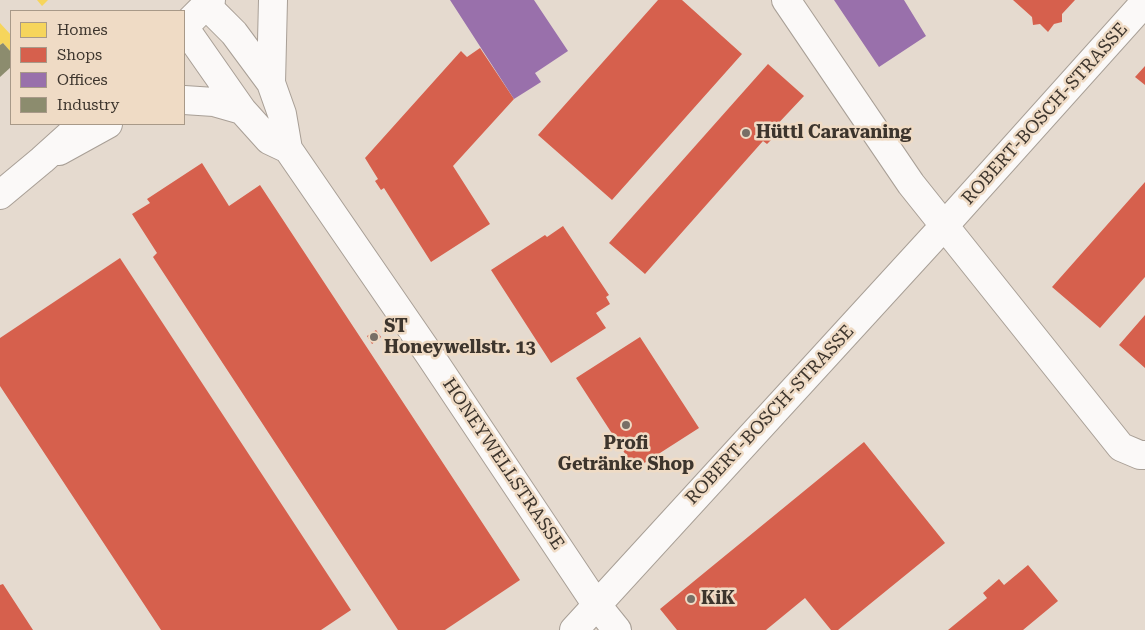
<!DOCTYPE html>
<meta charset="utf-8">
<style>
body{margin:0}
#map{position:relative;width:1145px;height:630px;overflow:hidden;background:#e5dacf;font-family:"Roboto Serif",serif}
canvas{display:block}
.legend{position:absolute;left:10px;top:10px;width:175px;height:115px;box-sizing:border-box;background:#efdbc5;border:1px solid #a89988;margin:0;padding:6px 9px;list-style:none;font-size:15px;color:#3d352d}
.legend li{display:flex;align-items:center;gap:10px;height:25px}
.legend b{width:25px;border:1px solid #a89988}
</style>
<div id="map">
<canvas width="1145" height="630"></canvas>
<ul class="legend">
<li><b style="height:14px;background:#f6d55c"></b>Homes</li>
<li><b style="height:14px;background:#d6604d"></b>Shops</li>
<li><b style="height:14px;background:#9970ab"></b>Offices</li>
<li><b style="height:14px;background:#8c8c6e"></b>Industry</li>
</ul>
</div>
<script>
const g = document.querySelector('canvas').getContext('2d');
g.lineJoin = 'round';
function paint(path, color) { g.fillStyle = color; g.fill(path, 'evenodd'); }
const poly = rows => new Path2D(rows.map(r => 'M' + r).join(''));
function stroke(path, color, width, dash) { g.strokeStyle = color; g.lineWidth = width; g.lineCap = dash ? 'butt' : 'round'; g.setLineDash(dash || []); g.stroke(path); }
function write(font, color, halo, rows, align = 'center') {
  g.font = font + ' "Roboto Serif",serif'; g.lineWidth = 5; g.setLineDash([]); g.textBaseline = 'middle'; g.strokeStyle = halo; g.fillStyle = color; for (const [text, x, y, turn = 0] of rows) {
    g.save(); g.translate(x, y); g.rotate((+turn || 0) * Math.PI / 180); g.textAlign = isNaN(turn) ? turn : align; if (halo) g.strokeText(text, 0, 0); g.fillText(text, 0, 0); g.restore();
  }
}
const homes = poly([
 [37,0,48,0,42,6],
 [0,23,11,35,11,52,3,43,0,45]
]);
const shops = poly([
 [658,0,682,0,742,54,612,200,538,135],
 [1013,0,1075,0,1062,14,1062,22,1054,24,1048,32,1040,24,1033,25,1032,17],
 [480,48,514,99,453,166,490,224,431,262,384,188,381,190,375,181,378,179,365,158,461,51,467,57],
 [768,64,804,96,772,130,777,134,767,144,763,141,645,274,609,243],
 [1145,66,1145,85,1135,77],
 [202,163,229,206,260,185,520,580,445,630,398,630,153,257,157,253,132,214,150,203,147,199],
 [1145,182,1145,277,1100,328,1052,287],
 [563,226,609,295,606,297,610,304,596,313,606,328,551,363,491,270,545,235,547,237],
 [120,258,351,610,321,630,161,630,0,386,0,338],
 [1145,315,1145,368,1119,345],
 [376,330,381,337,372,344,367,336],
 [640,337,699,428,635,469,576,378],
 [864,442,945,543,838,630,831,630,805,598,766,630,677,630,660,609],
 [1028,565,1058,601,1023,630,948,630,987,598,983,593,999,579,1004,585],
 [3,584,33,630,0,630,0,585]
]);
const offices = poly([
 [450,0,534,0,568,51,535,73,541,82,514,99],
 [834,0,904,0,926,36,879,67]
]);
const industry = poly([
 [3,43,11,52,11,67,0,77,0,45]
]);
const minor = poly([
 [786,0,911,184,1121,447,1140,455,1145,455],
 [206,5,234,33,271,83,282,114,288,149,429,354,596,604,617,630],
 [184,27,242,110,269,140,288,149],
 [271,83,273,0],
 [184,100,214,102,242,110],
 [59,151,108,124],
 [574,630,944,226,1145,2]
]);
const secondary = poly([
 [184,27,211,0],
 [0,195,42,160,82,124]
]);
const markers = [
 [746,133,5,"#786f66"],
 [374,337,5,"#786f66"],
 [626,425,5,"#786f66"],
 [691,599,5,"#786f66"]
];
const streetNames = [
 ["ROBERT-BOSCH-STRASSE",1045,114,-48],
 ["ROBERT-BOSCH-STRASSE",770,415,-47],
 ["HONEYWELLSTRASSE",503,464,56]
];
const poiNames = [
 ["Hüttl Caravaning",756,133],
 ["ST",384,327],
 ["Honeywellstr. 13",384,348],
 ["Profi",626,444,"center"],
 ["Getränke Shop",626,465,"center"],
 ["KiK",701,599]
];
paint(homes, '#f6d55c');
paint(shops, '#d6604d');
paint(offices, '#9970ab');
paint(industry, '#8c8c6e');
stroke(minor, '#a89f96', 30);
stroke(secondary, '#a89f96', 30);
stroke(minor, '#fbf9f8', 28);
stroke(secondary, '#fbf9f8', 28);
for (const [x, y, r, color] of markers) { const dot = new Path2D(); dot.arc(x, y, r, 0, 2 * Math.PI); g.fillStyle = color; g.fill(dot); stroke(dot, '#efdbc5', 2); }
write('18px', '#3d352d', '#efdbc5', streetNames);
write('bold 18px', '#3d352d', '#efdbc5', poiNames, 'left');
</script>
